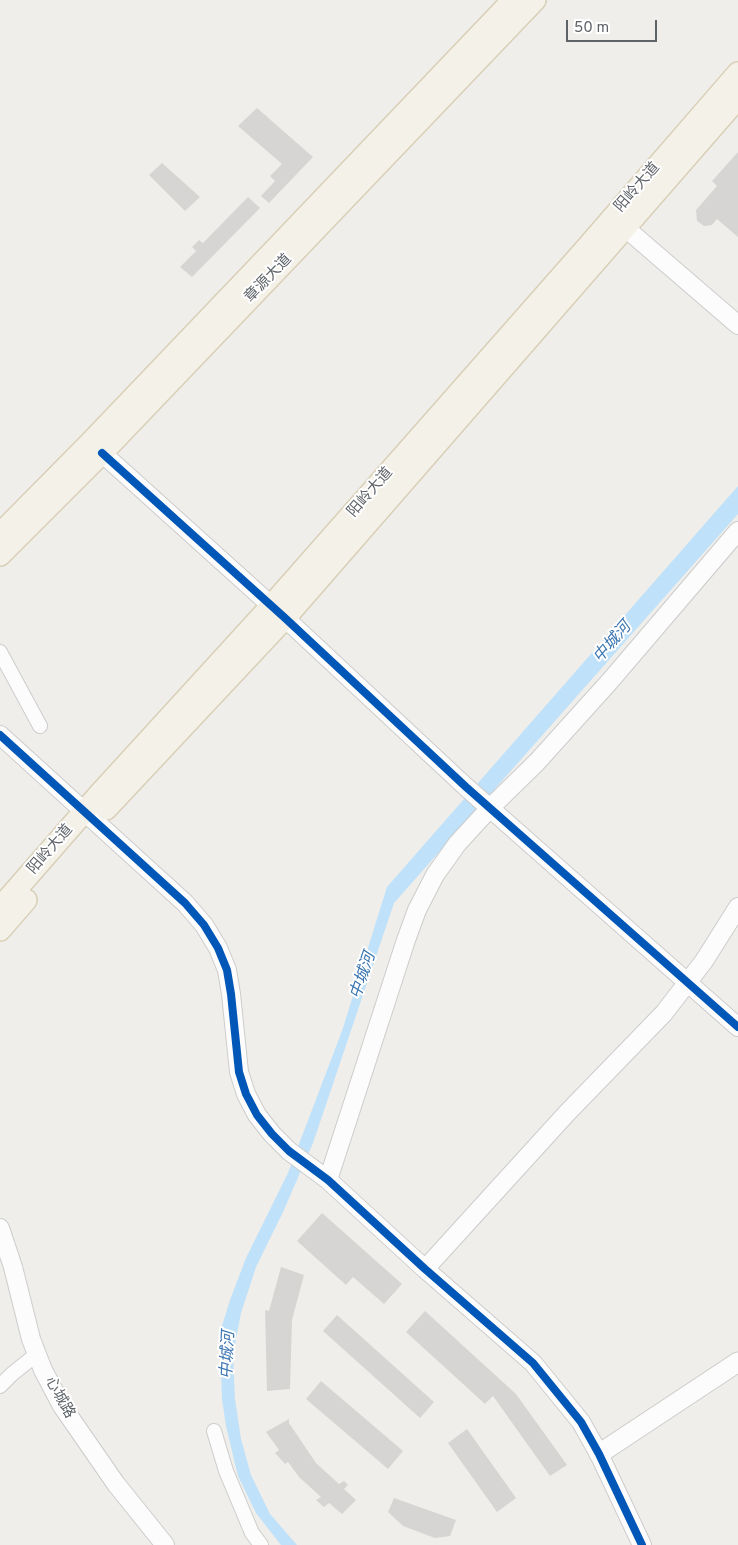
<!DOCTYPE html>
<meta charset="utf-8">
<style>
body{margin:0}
#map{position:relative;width:738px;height:1545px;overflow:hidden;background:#efeeea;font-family:Overpass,sans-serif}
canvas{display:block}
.scale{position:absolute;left:566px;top:20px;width:91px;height:22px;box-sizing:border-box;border:2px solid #5e6368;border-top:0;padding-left:6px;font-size:15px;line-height:18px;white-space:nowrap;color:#5e6368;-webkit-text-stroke:4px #fff;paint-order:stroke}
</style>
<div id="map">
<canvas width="738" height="1545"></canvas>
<div class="scale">50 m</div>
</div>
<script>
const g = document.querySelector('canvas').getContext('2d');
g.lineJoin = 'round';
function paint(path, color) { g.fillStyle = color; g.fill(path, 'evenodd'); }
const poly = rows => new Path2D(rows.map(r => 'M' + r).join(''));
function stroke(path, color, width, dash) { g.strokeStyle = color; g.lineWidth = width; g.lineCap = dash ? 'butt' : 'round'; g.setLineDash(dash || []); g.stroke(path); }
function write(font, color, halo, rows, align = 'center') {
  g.font = font + ' Overpass,"Noto Sans SC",sans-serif'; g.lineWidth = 4; g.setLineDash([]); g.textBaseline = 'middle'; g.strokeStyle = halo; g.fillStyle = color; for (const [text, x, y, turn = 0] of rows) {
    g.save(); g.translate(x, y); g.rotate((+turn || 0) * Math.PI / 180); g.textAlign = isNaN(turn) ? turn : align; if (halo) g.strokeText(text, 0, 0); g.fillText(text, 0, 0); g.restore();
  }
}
const water = poly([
 [738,486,738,514,394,903,313,1143,283,1212,256,1267,241,1313,233,1355,235,1399,241,1439,251,1475,270,1514,297,1545,281,1545,256,1513,238,1476,226,1426,222,1399,221,1370,222,1326,230,1300,246,1258,288,1173,342,1031,387,887]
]);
const building = poly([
 [257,108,313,157,269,203,261,196,275,181,270,176,282,164,238,126],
 [738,152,738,237,717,219,712,225,704,226,697,221,696,210,717,186,712,181],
 [162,163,200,197,185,211,149,175],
 [248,197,260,208,192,277,180,267,196,251,192,247,199,240,203,243],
 [322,1213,402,1284,384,1304,353,1277,346,1285,297,1241],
 [281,1267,304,1275,292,1320,290,1389,267,1391,265,1310,269,1311],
 [425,1311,516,1394,567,1465,550,1476,493,1396,485,1404,406,1332],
 [337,1315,434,1402,420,1418,323,1331],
 [321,1381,403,1451,388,1469,306,1399],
 [289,1419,289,1423,316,1463,339,1484,344,1481,348,1485,344,1489,356,1500,342,1514,329,1503,324,1507,316,1500,321,1497,299,1477,288,1462,285,1464,275,1453,279,1450,266,1432],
 [467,1429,516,1498,497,1512,448,1443],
 [394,1498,456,1520,450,1536,435,1538,403,1526,388,1512]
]);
const minor = poly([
 [0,652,40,726],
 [0,1386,12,1374,37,1354],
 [214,1431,226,1471,252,1533,261,1545]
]);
const tertiary = poly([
 [615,219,738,325],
 [102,453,285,618,466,787,738,1027],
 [0,735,185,903,204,925,218,948,227,970,231,994,239,1072,246,1094,257,1115,272,1134,289,1151,328,1180,425,1269,533,1363,581,1422,599,1454,642,1545],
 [328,1180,406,940,417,910,435,875,457,844,490,808,537,762,610,681,738,531],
 [0,1228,13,1267,31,1339,43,1370,62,1406,116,1484,165,1545],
 [425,1269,567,1113,664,1013,704,961,738,907]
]);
const secondary = poly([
 [599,1454,738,1362]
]);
const primary = poly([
 [0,534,91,442,513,0],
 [0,555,102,453,535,0],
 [106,809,285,618,738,98],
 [0,908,103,790,271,606,589,245,738,73],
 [0,930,26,900]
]);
const cycleway = poly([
 [102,453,285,618,466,787,738,1027],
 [0,735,185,903,204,925,218,948,227,970,231,994,239,1072,246,1094,257,1115,272,1134,289,1151,328,1180,425,1269,533,1363,581,1422,599,1454,642,1545]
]);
const streetNames = [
 ["阳岭大道",638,188,-49],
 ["章源大道",269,279,-46],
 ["阳岭大道",371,493,-49],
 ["阳岭大道",51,850,-49],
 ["心城路",59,1398,61]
];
const waterNames = [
 ["中城河",613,643,-49],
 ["中城河",364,976,-71],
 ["中城河",229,1355,-87]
];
paint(water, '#bfe1f9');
paint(building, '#d6d5d3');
stroke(minor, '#ccc', 16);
stroke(tertiary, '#ccc', 20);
stroke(secondary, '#cbcbca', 21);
stroke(primary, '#d8cfb6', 24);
stroke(minor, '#fdfcfc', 14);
stroke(tertiary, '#fdfcfc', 18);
stroke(secondary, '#fdfcfc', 19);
stroke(primary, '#f4f1e9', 21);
stroke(cycleway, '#0057b8', 8);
write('15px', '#5e6368', '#fff', streetNames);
write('italic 16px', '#3b75b1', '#fff', waterNames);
</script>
